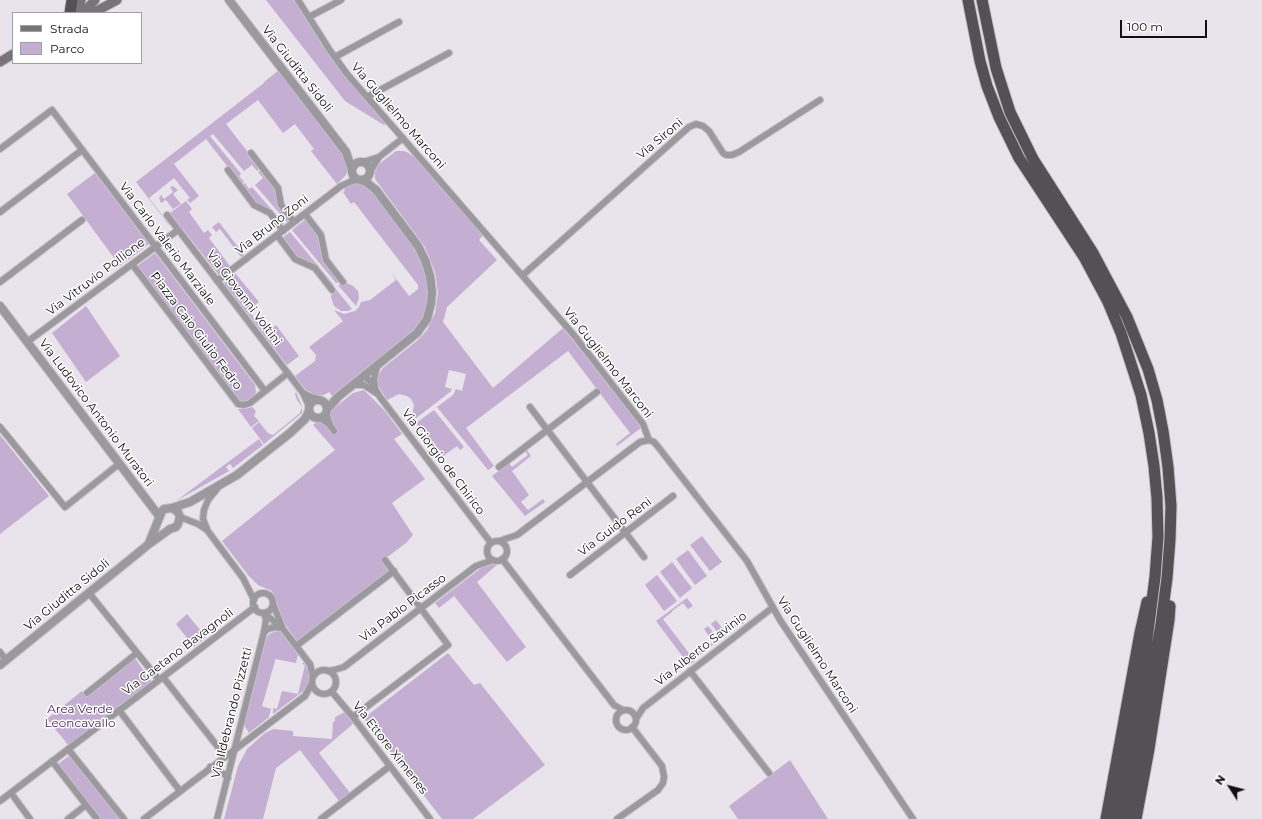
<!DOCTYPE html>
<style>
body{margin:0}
#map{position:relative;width:1262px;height:819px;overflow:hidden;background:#e9e3ec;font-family:Montserrat,sans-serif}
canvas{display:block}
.legend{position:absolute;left:12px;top:12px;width:130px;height:52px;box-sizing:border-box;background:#fff;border:1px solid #9f9fa0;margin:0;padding:5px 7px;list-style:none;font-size:12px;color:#100f11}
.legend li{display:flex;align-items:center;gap:8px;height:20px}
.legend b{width:20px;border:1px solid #9f9fa0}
.north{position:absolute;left:1210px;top:767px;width:40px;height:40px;-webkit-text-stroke:3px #fff;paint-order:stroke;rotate:306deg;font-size:11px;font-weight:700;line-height:16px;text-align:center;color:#100f11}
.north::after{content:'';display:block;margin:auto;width:14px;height:18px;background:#100f11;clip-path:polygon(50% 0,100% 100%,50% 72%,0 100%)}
.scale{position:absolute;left:1120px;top:20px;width:87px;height:18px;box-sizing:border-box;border:2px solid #100f11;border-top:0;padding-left:5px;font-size:12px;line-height:14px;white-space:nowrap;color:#100f11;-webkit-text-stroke:3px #fff;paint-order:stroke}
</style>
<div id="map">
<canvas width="1262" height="819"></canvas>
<ul class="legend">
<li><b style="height:5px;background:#787479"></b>Strada</li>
<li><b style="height:11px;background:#c4aed1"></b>Parco</li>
</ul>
<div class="north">N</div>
<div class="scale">100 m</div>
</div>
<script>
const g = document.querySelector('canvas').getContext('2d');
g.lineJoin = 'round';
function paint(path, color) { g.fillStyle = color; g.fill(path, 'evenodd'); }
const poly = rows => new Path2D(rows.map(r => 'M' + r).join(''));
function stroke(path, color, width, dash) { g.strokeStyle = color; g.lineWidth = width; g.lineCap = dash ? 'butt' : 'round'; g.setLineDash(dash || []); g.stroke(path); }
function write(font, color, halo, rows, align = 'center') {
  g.font = font + ' Montserrat,sans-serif'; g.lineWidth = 3; g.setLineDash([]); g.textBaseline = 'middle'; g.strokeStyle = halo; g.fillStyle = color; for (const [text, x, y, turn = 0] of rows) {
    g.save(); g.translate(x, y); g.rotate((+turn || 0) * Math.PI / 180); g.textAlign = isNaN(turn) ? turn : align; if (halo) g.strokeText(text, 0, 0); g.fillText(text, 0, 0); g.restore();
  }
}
const green = poly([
 [266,0,295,0,387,123,384,125,345,101],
 [279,70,342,152,341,153,346,160,348,169,346,175,337,184,311,151,314,149,295,124,283,133,258,100,226,124,260,168,257,171,252,165,244,171,213,134,210,136,241,174,239,176,244,182,241,184,206,139,174,164,199,196,190,203,187,200,190,198,174,178,149,198,169,224,169,225,136,182,264,83,264,82],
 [396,151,403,151,407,152,414,157,415,156,461,208,466,216,472,220,484,234,479,240,497,260,447,307,443,322,493,388,563,328,639,423,641,428,617,446,616,444,630,433,568,351,466,428,494,466,488,470,437,407,453,395,456,389,462,391,466,374,449,370,445,387,452,389,450,392,415,419,412,416,414,405,411,399,407,396,399,394,387,400,378,385,378,375,383,368,418,340,427,330,435,313,438,293,435,272,425,247,375,179,375,172,379,164],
 [261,170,275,189,290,220,287,222,255,185,263,178,258,172],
 [95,173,149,244,120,266,67,194],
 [245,183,249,189,252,187,284,224,282,226,256,204,242,186],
 [355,183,363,184,370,189,414,246,422,263,427,278,429,298,424,317,416,330,333,397,329,392,324,395,316,396,306,390,295,376,315,361,316,355,309,347,343,321,334,310,344,314,355,311,359,307,361,302,370,300,396,280,391,272,409,296,418,289,418,285,354,202,351,204,343,192,345,190,344,188],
 [173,186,178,190,173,194,181,204,173,209,166,200,161,203,159,198,161,195,164,199,173,192,170,187],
 [186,201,192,209,189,212,204,233,208,230,212,235,209,238,230,266,219,275,170,213],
 [306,219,319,236,324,261,340,282,336,283,292,230],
 [219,222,244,255,241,257,220,229,216,232,212,227],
 [290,232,334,285,332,287,316,266,296,256,282,238],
 [155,253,255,385,256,392,254,396,248,401,241,401,237,398,137,266],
 [235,273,259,302,248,310,266,333,276,325,299,356,287,365,224,283],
 [347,283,353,286,358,291,359,298,356,306,338,285],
 [335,288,352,309,348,311,341,311,334,306,331,297,332,293],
 [86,306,120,356,86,382,52,333],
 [364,390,385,411,402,434,394,439,425,479,392,503,413,535,406,543,382,561,389,571,297,641,285,624,272,591,258,585,248,575,222,541,335,450,313,425,353,393],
 [296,392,302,406,302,413,264,444,252,428,259,422,268,433,273,435,300,413,300,412,302,407,297,400,295,394],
 [252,407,256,411,254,416,259,421,251,427,238,409,244,409],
 [434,410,464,447,460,450,457,446,442,457,416,423],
 [0,435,49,496,0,534],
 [259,439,263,445,233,468,230,464,226,467,229,471,176,501],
 [527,450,531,456,512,471,529,495,521,502,528,510,543,499,545,502,525,516,492,476,509,463,512,467,528,455,525,451],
 [702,536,722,562,710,571,690,545],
 [688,550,707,576,695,585,676,559],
 [489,562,498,564,477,582,526,647,507,662,454,596,439,608,435,603],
 [672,562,692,588,680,598,660,572],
 [657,575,677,601,664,611,645,585],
 [687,598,693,606,688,609,683,603,672,611,672,612,663,619,695,661,689,665,656,621],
 [187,614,206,637,194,647,176,624],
 [716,620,725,632,740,620,744,623,742,624,741,623,722,638,711,624],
 [708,626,719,640,701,654,701,656,699,657,697,653,713,642,704,629],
 [277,631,282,632,298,655,296,663,275,659,275,661,262,706,271,709,269,717,249,733,244,725,265,638,271,633],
 [448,653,474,685,480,683,545,765,473,819,442,819,364,718],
 [134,657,152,682,69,746,47,719,82,691,86,696],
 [303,663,305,663,311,671,309,679,310,686,273,714,273,708,277,709,282,691,298,694,305,665,302,664],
 [345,712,354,723,319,753,350,793,339,801,300,750,276,768,263,819,224,819,238,766,247,749,265,733,273,729,293,731,293,736,332,739,333,722,335,721,335,717],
 [70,755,121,819,101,819,58,764],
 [790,760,828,819,738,819,729,806]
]);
const minor = poly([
 [298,0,329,49,347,74,573,334,643,424,649,440,654,442,659,448,747,561,780,620,913,819],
 [309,17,341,0],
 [335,57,399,22],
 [367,97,449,53],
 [0,149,52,110,265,391],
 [251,153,278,188,281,205,294,222],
 [363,162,379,157],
 [228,170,254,205,270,213,283,231],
 [370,172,379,157,403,138],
 [0,212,82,150],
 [305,214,321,235,326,260,343,282],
 [167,215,303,393,309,406],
 [277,235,295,259,315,268,332,290],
 [132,264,238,404,244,405,250,403,288,373],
 [523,275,689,127,696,124,703,126,709,131,723,153,726,155,732,155,739,152,820,100],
 [217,281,341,186,352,181,358,180],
 [0,282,82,220],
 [27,342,178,230],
 [364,376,372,383,380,397,491,543],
 [353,385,364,385,376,393],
 [375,386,374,379,377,366],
 [303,393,311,397,318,399],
 [530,407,644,557],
 [326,413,330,425],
 [320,418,329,424,334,431],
 [0,427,65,507,119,464],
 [499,467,597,392],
 [180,517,198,524,207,530,243,578,254,600],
 [207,529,203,519,204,510,208,500,217,489],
 [499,541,517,535,640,442,649,440],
 '487 551a10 10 0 1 1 20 0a10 10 0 1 1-20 0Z',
 [502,559,614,705,623,710],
 [570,575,673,496],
 [89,593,159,680],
 '253 603a10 10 0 1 1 20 0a10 10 0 1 1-20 0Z',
 [273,604,283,629,310,664,313,677],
 [264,613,282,628],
 [264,632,268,629,271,628,276,627,282,628],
 [296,646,394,571],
 [0,652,6,660],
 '312 682a12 12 0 1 1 24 0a12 12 0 1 1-24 0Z',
 [328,671,334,670,344,667,476,566,493,560],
 [690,671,769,773],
 [163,677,225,756],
 [332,692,353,717,430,819],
 [87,693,137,653],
 [119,710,180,791],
 '616 720a10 10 0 1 1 20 0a10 10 0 1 1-20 0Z',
 [353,717,448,645,385,560],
 [636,719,643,708,772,608],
 [68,749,124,819],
 [52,761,97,819],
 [210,767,224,774,228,778],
 [11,793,30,819],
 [0,801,255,607],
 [68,819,86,805],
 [144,819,305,696,312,683],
 [217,819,264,632,266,620,264,613],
 [321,819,390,766],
 [617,819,658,790,663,783,664,777,662,766,632,727]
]);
const tertiary = poly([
 [229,0,346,152,352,170],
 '352 171a9 9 0 1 1 18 0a9 9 0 1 1-18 0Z',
 [0,306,159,516],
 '309 409a9 9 0 1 1 18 0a9 9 0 1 1-18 0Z',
 [328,408,339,396,417,333,427,319,431,303,432,292,430,276,425,260,418,246,376,190,366,182,360,180],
 [149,543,162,511,164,509,172,508,190,502,237,475,290,433,305,419,309,411],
 [0,665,149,544,170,529,176,527,178,524,180,517,178,512,172,508]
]);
const secondary = poly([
 [78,13,80,7,81,0],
 [83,13,95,0],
 [93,13,117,0],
 [0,62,13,54]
]);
const trunk = poly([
 [968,0,980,61,987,86,999,117,1019,158,1084,257,1108,302,1121,333,1133,370,1141,395,1149,433,1154,466,1157,498,1158,537,1155,577,1145,655,1117,819],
 [982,0,996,68,1010,112,1033,159,1093,253,1127,317,1148,369,1157,400,1163,431,1168,467,1171,506,1170,539,1167,578,1161,624,1127,819],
 [70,13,72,0],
 [1106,819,1140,633,1147,602],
 [1136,819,1149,749,1169,620,1170,606]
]);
const streetNames = [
 ["Via Giuditta Sidoli",297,69,52],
 ["Via Guglielmo Marconi",398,116,49],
 ["Via Sironi",660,139,-40],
 ["Via Bruno Zoni",272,225,-38],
 ["Via Carlo Valerio Marziale",167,244,53],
 ["Via Vitruvio Pollione",96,277,-37],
 ["Via Giovanni Voltini",244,298,53],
 ["Piazza Caio Giulio Fedro",196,331,53],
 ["Via Guglielmo Marconi",608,363,52],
 ["Via Ludovico Antonio Muratori",96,413,53],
 ["Via Giorgio de Chirico",443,462,53],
 ["Via Guido Reni",615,527,-37],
 ["Via Giuditta Sidoli",67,595,-39],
 ["Via Pablo Picasso",403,608,-37],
 ["Via Alberto Savinio",701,649,-38],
 ["Via Gaetano Bavagnoli",178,652,-37],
 ["Via Guglielmo Marconi",817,655,57],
 ["Via Ildebrando Pizzetti",232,713,-76],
 ["Via Ettore Ximenes",390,748,52]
];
const parkNames = [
 ["Area Verde",80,709],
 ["Leoncavallo",80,723]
];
paint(green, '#c4aed1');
stroke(minor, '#c6c1c9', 8);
stroke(tertiary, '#c6c1c9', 10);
stroke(secondary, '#c6c1c9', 11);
stroke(trunk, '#c6c1c9', 13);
stroke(minor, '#9b999d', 6);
stroke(tertiary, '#9b999d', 8);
stroke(secondary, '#787479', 9);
stroke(trunk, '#545056', 11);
write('12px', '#100f11', '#fff', streetNames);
write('12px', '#471f5b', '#fff', parkNames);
</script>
